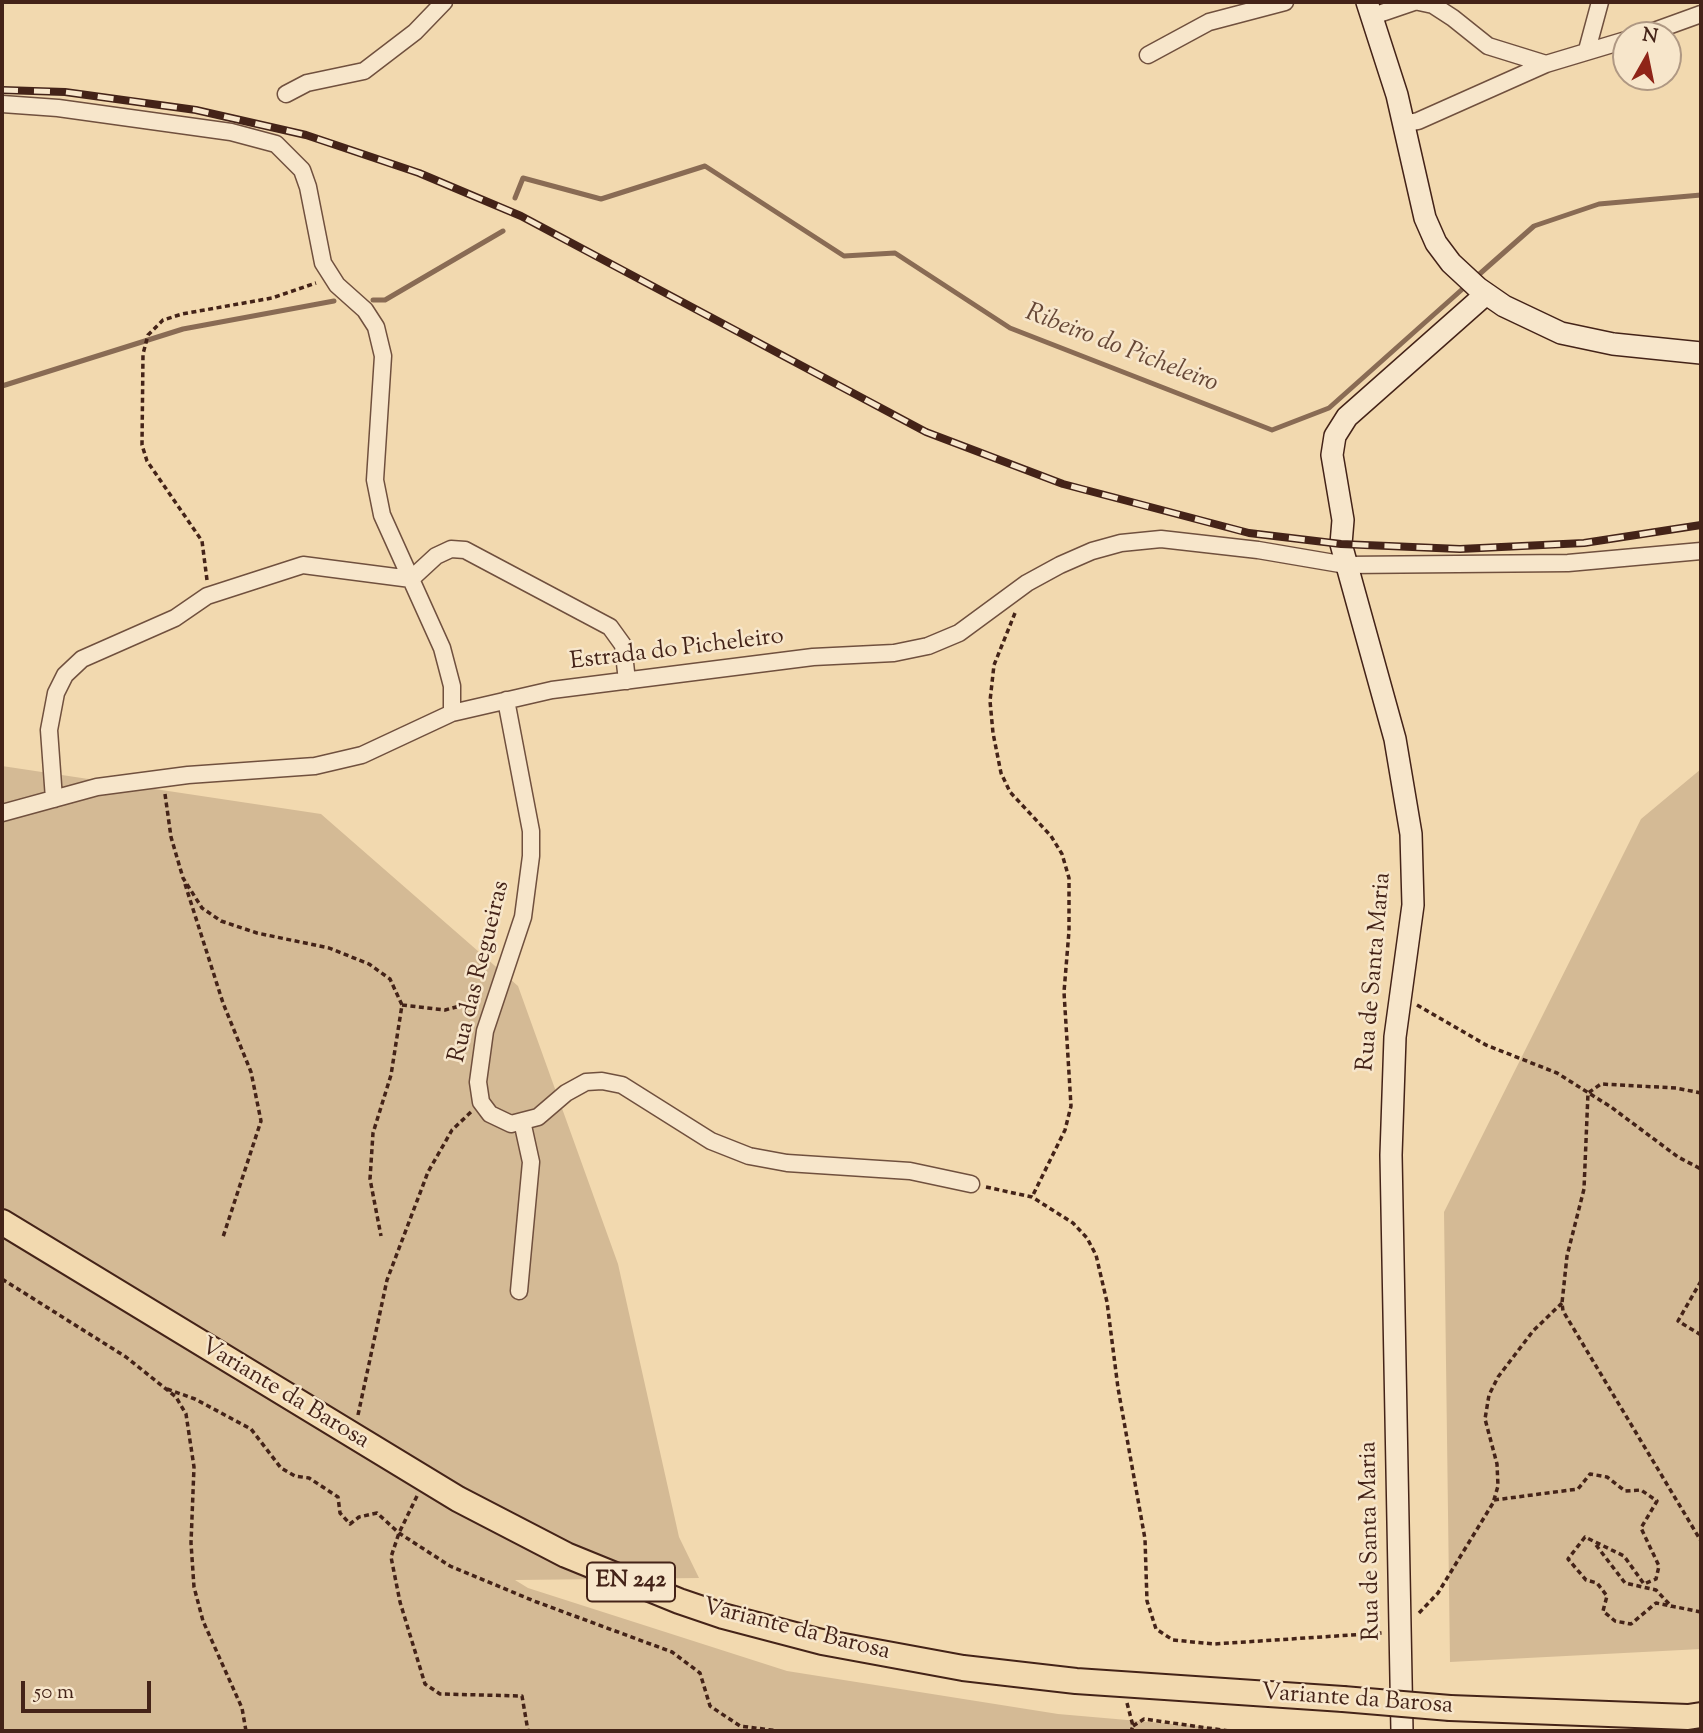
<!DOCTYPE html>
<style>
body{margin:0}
#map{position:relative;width:1703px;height:1733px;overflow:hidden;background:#f2d9af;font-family:"Sorts Mill Goudy",serif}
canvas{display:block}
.frame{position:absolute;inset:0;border:4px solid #442318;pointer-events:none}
.north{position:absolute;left:1612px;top:21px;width:70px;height:70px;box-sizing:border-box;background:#f7e6cb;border:2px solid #af9883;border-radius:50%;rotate:9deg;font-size:19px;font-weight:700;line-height:28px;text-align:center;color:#442318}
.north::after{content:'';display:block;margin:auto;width:24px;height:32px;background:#8f2418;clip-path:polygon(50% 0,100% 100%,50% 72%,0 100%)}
.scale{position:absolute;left:21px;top:1681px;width:130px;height:32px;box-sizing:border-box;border:4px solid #442318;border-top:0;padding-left:9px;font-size:21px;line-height:24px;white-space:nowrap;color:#442318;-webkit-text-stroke:5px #f7e6cb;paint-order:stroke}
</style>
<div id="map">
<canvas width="1703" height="1733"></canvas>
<div class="frame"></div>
<div class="north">N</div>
<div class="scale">50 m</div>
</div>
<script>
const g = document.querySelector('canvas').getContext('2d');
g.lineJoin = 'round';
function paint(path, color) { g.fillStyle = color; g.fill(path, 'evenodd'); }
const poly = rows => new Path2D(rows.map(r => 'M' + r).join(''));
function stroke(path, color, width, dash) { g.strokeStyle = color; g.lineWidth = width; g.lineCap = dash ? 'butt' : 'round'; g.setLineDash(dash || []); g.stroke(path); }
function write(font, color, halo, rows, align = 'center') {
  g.font = font + ' "Sorts Mill Goudy",serif'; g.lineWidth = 5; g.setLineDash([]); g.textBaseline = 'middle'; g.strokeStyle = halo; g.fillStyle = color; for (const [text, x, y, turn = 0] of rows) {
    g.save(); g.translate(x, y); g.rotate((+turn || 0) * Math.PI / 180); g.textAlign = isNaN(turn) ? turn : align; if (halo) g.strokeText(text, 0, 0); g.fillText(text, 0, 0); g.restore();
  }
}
const green = poly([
 [2,766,321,814,518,986,618,1264,679,1537,699,1578,515,1580,528,1588,787,1671,1058,1714,1254,1731,2,1731],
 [1701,769,1701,1649,1450,1662,1444,1212,1641,819]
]);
const stream = poly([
 [515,198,523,178,601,199,705,166,844,256,895,253,1010,328,1272,430,1329,408,1467,285],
 [1475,278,1534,226,1599,204,1701,195],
 [373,300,385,300,503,231],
 [2,386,183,329,334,301]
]);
const path = poly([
 [207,580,202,541,147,461,142,445,143,354,148,335,163,320,182,314,272,298,316,283],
 [1015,613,994,665,990,701,993,733,1001,773,1010,792,1051,836,1062,854,1069,878,1069,931,1064,992,1071,1106,1065,1130,1032,1197],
 [165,794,171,837,183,878,202,908,221,921,257,933,329,948,369,964,390,979,402,1005,391,1075,373,1133,370,1179,381,1236],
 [185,884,223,1003,251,1072,261,1121,223,1237],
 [402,1005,445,1010,479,1001],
 [1417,1005,1486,1045,1557,1073,1611,1107,1678,1157,1701,1169],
 [1701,1093,1676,1088,1601,1084,1588,1093,1584,1189,1567,1256,1562,1303,1563,1311,1701,1541],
 [986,1187,1032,1197,1073,1223,1087,1238,1096,1255,1107,1302,1118,1388,1145,1539,1147,1601,1156,1629,1173,1640,1214,1644,1382,1633],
 [2,1279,126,1357,176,1397,186,1414,194,1467,191,1543,194,1587,203,1621,242,1708,246,1731],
 [1701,1281,1678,1321,1701,1335],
 [167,1389,195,1399,251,1429,281,1468,295,1476,309,1478,338,1497,340,1513,350,1524,359,1517,377,1513,399,1533,450,1566,534,1601,672,1652,700,1673,710,1706,740,1726,779,1731],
 [358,1415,387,1280,428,1172,452,1130,471,1112],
 [417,1496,399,1533,391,1557,400,1602,425,1684,440,1694,522,1696,528,1731],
 [1494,1500,1578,1489,1590,1474,1607,1477,1625,1491,1641,1490,1657,1501,1641,1528,1659,1566,1656,1579,1644,1584,1624,1556,1585,1537,1568,1559,1586,1580,1597,1583,1607,1596,1603,1611,1615,1621,1631,1624,1656,1603,1701,1612],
 [1596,1545,1625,1583,1656,1590,1672,1607],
 [1419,1613,1438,1593,1493,1503,1498,1486,1497,1464,1485,1419,1489,1395,1498,1377,1533,1331,1562,1303],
 [1127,1703,1133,1726,1131,1731],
 [1133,1726,1144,1719,1229,1731]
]);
const street = poly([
 [1419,2,1433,5,1453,18,1488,46,1546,64],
 [1373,16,1414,2],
 [1643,35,1701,14],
 [1587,50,1600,2],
 [1148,55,1209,22,1285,2],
 [286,94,307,83,364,71,415,32,444,2],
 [2,104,58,108,231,132,276,144,302,170,308,187,323,263,337,285,365,310,376,327,383,356,375,480,382,515,442,648,452,686,452,713],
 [1403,124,1418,121,1546,64,1626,40],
 [506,700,531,831,531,856,523,917,485,1031,478,1082,481,1102,490,1114,511,1124,538,1117,566,1093,586,1082,602,1081,622,1085,711,1141,749,1156,787,1163,910,1171,971,1184],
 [54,799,49,730,56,693,65,675,82,659,175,618,207,596,303,565,411,579,436,556,451,549,465,550,610,627,623,645,627,681],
 [2,813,97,787,188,775,315,766,362,755,452,713,552,690,813,657,894,653,928,646,959,633,1027,583,1060,565,1092,551,1121,543,1161,539,1258,550,1346,565,1568,563,1701,551],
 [519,1291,531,1162,522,1121]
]);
const secondary = poly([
 [1367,2,1397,95,1425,218,1436,243,1451,263,1478,288,1504,306,1561,333,1613,344,1701,353],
 [1402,1731,1391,1155,1395,1037,1413,905,1411,834,1395,739,1341,544,1343,520,1332,455,1335,436,1347,417,1486,294]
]);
const primary = poly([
 [2,1222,458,1499,566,1555,679,1601,723,1616,822,1642,963,1668,1076,1681,1343,1699],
 [1450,1708,1688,1717,1701,1715]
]);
const rail = poly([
 [2,90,65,92,196,110,306,135,419,173,521,216,926,432,1063,484,1249,533,1341,544,1460,549,1584,543,1701,525]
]);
const primaryBridge = poly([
 [1343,1699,1450,1708]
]);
const shields = [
 [631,1582,88]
];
const shieldNames = [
 ["EN 242",631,1582]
];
const streetNames = [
 ["Estrada do Picheleiro",677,651,-7],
 ["Rua das Regueiras",481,972,-76],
 ["Rua de Santa Maria",1376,972,-85],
 ["Variante da Barosa",284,1395,31],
 ["Rua de Santa Maria",1372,1541,-91],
 ["Variante da Barosa",796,1631,14],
 ["Variante da Barosa",1357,1701,4]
];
const waterNames = [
 ["Ribeiro do Picheleiro",1121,350,21]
];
paint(green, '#d4ba95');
stroke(stream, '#896b54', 5);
stroke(street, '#70503e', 19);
stroke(secondary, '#442318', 24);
stroke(primary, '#442318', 28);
stroke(path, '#442318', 3.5, [5, 3.5]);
stroke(street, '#f7e6cb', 16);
stroke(secondary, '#f7e6cb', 21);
stroke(primary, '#f2d9af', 24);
stroke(rail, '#442318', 8);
stroke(rail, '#f7e6cb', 5, [16]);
stroke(primaryBridge, '#442318', 28, []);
stroke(primaryBridge, '#f2d9af', 24);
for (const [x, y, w] of shields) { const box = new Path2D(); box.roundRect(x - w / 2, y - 19.5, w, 39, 5); g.fillStyle = '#f7e6cb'; g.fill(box); stroke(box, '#442318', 2); }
write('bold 23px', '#442318', null, shieldNames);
write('24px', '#442318', '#f7e6cb', streetNames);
write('italic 26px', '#664736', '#f7e6cb', waterNames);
</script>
